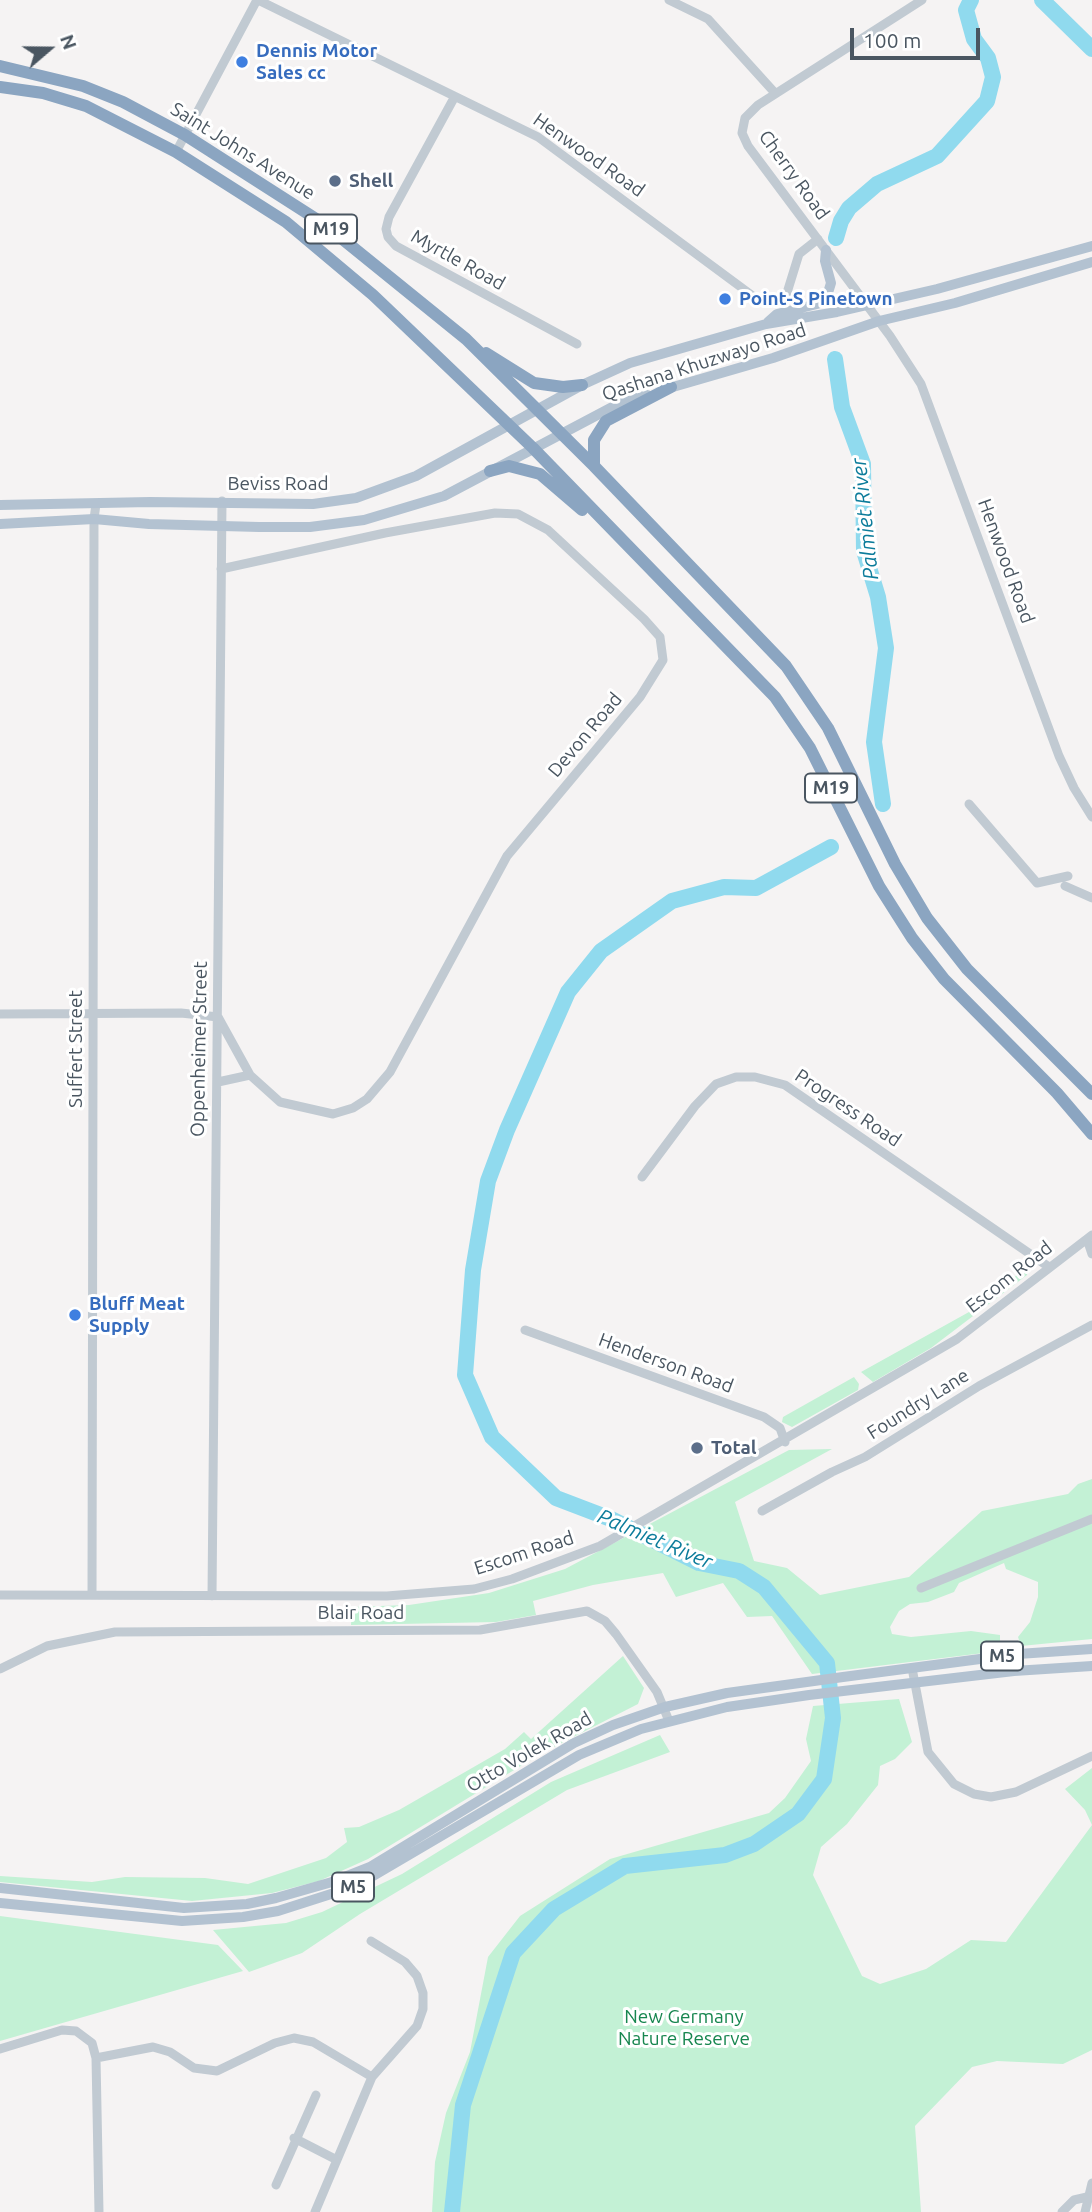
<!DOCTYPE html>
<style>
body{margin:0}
#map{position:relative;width:1092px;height:2212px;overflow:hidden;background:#f5f3f3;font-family:Ubuntu,sans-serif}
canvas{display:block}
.north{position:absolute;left:14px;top:14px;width:70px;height:70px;-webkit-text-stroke:5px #fff;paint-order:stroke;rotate:70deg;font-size:19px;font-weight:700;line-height:28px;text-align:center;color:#4a5661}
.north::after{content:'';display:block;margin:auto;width:24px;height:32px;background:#4a5661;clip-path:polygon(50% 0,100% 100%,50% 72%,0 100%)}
.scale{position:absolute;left:850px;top:28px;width:130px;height:32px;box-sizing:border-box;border:4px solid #4a5661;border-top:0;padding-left:9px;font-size:21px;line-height:24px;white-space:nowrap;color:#4a5661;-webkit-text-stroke:5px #fff;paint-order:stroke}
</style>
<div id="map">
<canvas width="1092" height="2212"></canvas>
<div class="north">N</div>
<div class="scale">100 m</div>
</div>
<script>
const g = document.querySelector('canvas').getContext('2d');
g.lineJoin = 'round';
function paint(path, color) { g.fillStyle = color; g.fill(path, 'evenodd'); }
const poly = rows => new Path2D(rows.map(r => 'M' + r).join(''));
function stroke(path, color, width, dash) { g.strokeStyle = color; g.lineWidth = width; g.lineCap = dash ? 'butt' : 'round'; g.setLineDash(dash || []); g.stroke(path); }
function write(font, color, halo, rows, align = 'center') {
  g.font = font + ' Ubuntu,sans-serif'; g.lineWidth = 6; g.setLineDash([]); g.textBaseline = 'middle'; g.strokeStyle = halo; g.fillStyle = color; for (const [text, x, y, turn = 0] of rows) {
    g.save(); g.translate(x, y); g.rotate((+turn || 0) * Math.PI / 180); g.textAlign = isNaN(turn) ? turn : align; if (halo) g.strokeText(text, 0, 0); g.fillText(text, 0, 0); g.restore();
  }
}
const green = poly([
 [1029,1265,1027,1275,931,1348,873,1382,861,1372,978,1307],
 [854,1377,859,1384,858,1390,792,1427,782,1422,783,1417],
 [832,1449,735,1502,754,1561,787,1568,820,1595,909,1577,982,1511,1068,1494,1078,1484,1092,1479,1092,1639,1021,1646,1018,1637,1030,1622,1038,1597,1038,1582,1006,1569,1004,1563,959,1583,954,1592,928,1602,910,1604,899,1611,890,1627,892,1634,911,1637,971,1631,1000,1635,1000,1651,812,1674,772,1616,747,1617,723,1583,676,1597,663,1573,593,1585,533,1601,536,1615,496,1622,351,1625,352,1607,409,1605,489,1593,565,1569,789,1450],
 [623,1656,644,1688,638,1704,542,1753,368,1859,319,1881,272,1893,192,1901,0,1882,0,1876,92,1882,125,1877,205,1878,248,1884,326,1858,347,1842,344,1828,359,1827,399,1810,505,1749,524,1732,531,1739],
 [899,1699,912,1742,895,1759,880,1766,878,1785,847,1824,821,1847,813,1875,862,1976,880,1984,926,1969,971,1940,1006,1942,1092,1825,1085,1810,1065,1789,1092,1768,1092,2050,1063,2064,997,2061,972,2067,915,2126,921,2212,432,2212,435,2162,446,2113,470,2052,488,1957,520,1916,610,1859,769,1813,785,1798,811,1761,806,1739,813,1706],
 [660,1735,670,1752,567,1790,360,1914,302,1953,249,1972,213,1930,286,1923,322,1912,402,1874,551,1782],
 [0,1916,218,1945,243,1971,0,2041]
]);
const river = poly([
 [1042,0,1092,49],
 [836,238,841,221,849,208,877,184,937,156,987,101,993,77,988,58,974,39,966,10,971,0],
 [835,359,842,407,863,464,864,551,878,597,886,648,874,742,883,804],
 [452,2212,463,2105,513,1953,554,1909,625,1866,725,1855,754,1844,798,1814,824,1779,833,1718,827,1663,764,1587,739,1571,699,1563,611,1519,556,1498,492,1437,465,1375,473,1270,488,1181,507,1130,568,992,601,951,672,901,724,887,756,888,831,847]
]);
const minor = poly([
 [258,0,538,137,761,302,772,303,786,296,799,254,818,239],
 [669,0,708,19,775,93],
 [922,0,758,105,745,118,742,133,748,146,890,336,921,384,1059,756,1074,788,1092,817],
 [454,98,389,217,386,229,388,237,396,246,577,344],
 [176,152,257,0],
 [969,804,1037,883,1068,876],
 [1065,886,1092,898],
 [0,1014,181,1013,218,1017,250,1075,280,1102,333,1114,353,1108,367,1099,390,1072,507,856,640,697,663,660,660,637,644,619,548,530,518,514,495,513,385,533,221,569],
 [218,1082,250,1075],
 [642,1177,695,1106,716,1084,736,1077,755,1077,785,1085,1049,1267],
 [1087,1239,1092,1254],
 [525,1330,764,1417,780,1428,785,1442],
 [762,1511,832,1472,865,1457,979,1386,1092,1325],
 [921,1588,1092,1519],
 [0,1595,387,1596,474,1589,512,1579,600,1546,957,1339,1092,1235],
 [92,1595,94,519,96,504],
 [212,1596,222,501],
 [912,1668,928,1752,954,1784,974,1794,991,1797,1016,1792,1092,1756],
 [0,1669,47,1646,115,1632,480,1630,587,1611,605,1621,616,1634,657,1692,669,1721],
 [0,2049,62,2030,76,2031,92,2043,96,2058,99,2212],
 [96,2058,153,2047,170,2052,194,2068,217,2071,275,2043,294,2038,313,2042,372,2077],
 [294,2138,337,2160],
 [276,2185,316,2095],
 [315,2212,372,2077,417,2026,423,2009,423,1993,417,1976,405,1962,371,1941],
 [1062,2212,1074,2200,1087,2197],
 [1085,2212,1092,2183]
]);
const major = poly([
 [768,322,777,314,817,304,827,296,831,283,825,261,826,250],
 [666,389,773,358,879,321,955,303,1092,262],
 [0,505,150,502,313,504,356,498,416,476,582,385,630,363,766,324,837,312,937,289,1092,246],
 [0,524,94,519,149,524,259,527,310,527,364,520,444,496,620,403,647,395],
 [0,1888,184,1908,247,1904,276,1898,332,1882,370,1867,574,1743,613,1725,665,1707,727,1693,843,1677,1018,1654,1092,1649],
 [0,1903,182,1921,243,1917,278,1911,356,1886,579,1755,641,1729,727,1707,809,1695,1014,1671,1092,1666]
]);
const highway = poly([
 [0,66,83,86,123,102,185,135,324,224,466,339,594,466,786,666,828,728,895,864,927,918,967,969,1092,1094],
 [0,87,43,93,86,106,176,152,286,222,373,295,533,448,775,697,810,748,879,886,912,938,944,979,1057,1093,1092,1134],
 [486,353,534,383,563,387,582,385],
 [594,466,594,440,606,421,671,387],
 [490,471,509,466,540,474,582,510]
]);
const markers = [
 [242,62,7,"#3f7fe0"],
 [335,181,7,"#5c6f8a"],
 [725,299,7,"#3f7fe0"],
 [75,1315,7,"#3f7fe0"],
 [697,1448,7,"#5c6f8a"]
];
const shields = [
 [331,229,52],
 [831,788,52],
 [1002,1656,42],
 [353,1887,42]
];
const shieldNames = [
 ["M19",331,229],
 ["M19",831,788],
 ["M5",1002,1656],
 ["M5",353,1887]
];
const shopNames = [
 ["Dennis Motor",256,51],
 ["Sales cc",256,73],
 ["Point-S Pinetown",739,299],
 ["Bluff Meat",89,1304],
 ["Supply",89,1326]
];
const streetNames = [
 ["Saint Johns Avenue",243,151,32],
 ["Henwood Road",589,155,35],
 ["Cherry Road",794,175,54],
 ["Myrtle Road",458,260,29],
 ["Qashana Khuzwayo Road",704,362,-18],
 ["Beviss Road",278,484],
 ["Henwood Road",1006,561,70],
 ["Devon Road",585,735,-50],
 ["Suffert Street",76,1049,-90],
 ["Oppenheimer Street",199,1049,-89],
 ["Progress Road",848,1108,34],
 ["Escom Road",1009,1277,-38],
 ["Henderson Road",666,1363,20],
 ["Foundry Lane",918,1404,-32],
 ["Escom Road",524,1553,-18],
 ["Blair Road",361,1613],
 ["Otto Volek Road",529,1752,-30]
];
const serviceNames = [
 ["Shell",349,181],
 ["Total",711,1448]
];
const parkNames = [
 ["New Germany",684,2017],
 ["Nature Reserve",684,2039]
];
const waterNames = [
 ["Palmiet River",865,519,-96],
 ["Palmiet River",655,1539,23]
];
paint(green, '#c3f1d5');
stroke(river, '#90daee', 16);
stroke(minor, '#c1cad2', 9);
stroke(major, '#b3c2d1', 10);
stroke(highway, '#8ba5c1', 12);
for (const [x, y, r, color] of markers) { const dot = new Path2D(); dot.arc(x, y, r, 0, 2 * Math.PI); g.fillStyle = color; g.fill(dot); stroke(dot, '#fff', 2.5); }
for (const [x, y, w] of shields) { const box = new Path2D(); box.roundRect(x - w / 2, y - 14.5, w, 29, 5); g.fillStyle = '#fff'; g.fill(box); stroke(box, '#4a5661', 2); }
write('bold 18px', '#4a5661', null, shieldNames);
write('bold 19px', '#366cbe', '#fff', shopNames, 'left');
write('19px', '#4a5661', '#fff', streetNames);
write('bold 19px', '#4e5e75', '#fff', serviceNames, 'left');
write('19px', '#17864f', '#fff', parkNames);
write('italic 21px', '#0c7c9b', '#fff', waterNames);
</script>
